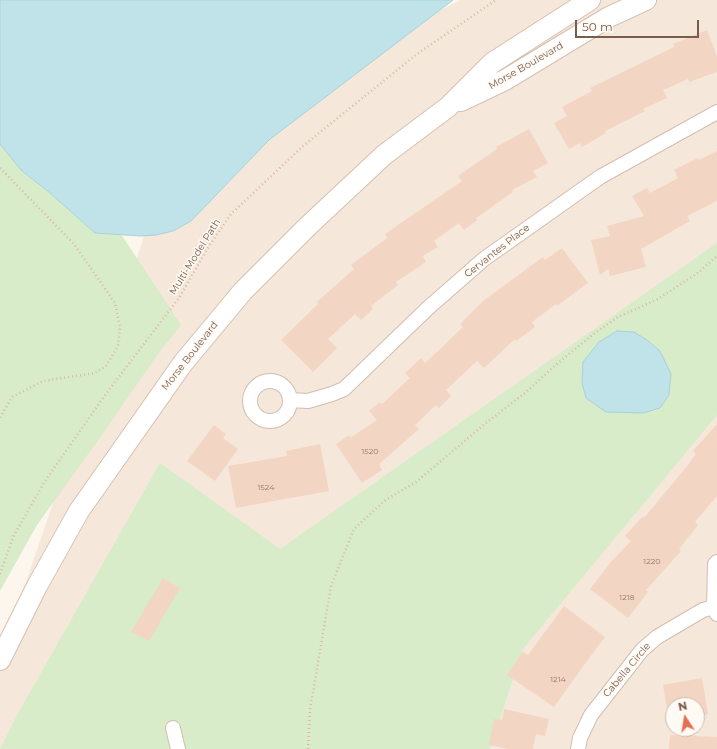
<!DOCTYPE html>
<style>
body{margin:0}
#map{position:relative;width:717px;height:749px;overflow:hidden;background:#fdf6ec;font-family:Montserrat,sans-serif}
canvas{display:block}
.north{position:absolute;left:665px;top:697px;width:40px;height:40px;box-sizing:border-box;background:#fffaf3;border:1px solid #cabbb1;border-radius:50%;rotate:348deg;font-size:11px;font-weight:700;line-height:16px;text-align:center;color:#7a5c4d}
.north::after{content:'';display:block;margin:auto;width:14px;height:18px;background:#e76f51;clip-path:polygon(50% 0,100% 100%,50% 72%,0 100%)}
.scale{position:absolute;left:575px;top:20px;width:124px;height:18px;box-sizing:border-box;border:2px solid #7a5c4d;border-top:0;padding-left:5px;font-size:12px;line-height:14px;white-space:nowrap;color:#7a5c4d;-webkit-text-stroke:3px #fffaf3;paint-order:stroke}
</style>
<div id="map">
<canvas width="717" height="749"></canvas>
<div class="north">N</div>
<div class="scale">50 m</div>
</div>
<script>
const g = document.querySelector('canvas').getContext('2d');
g.lineJoin = 'round';
function paint(path, color) { g.fillStyle = color; g.fill(path, 'evenodd'); }
const poly = rows => new Path2D(rows.map(r => 'M' + r).join(''));
function stroke(path, color, width, dash) { g.strokeStyle = color; g.lineWidth = width; g.lineCap = dash ? 'butt' : 'round'; g.setLineDash(dash || []); g.stroke(path); }
function write(font, color, halo, rows, align = 'center') {
  g.font = font + ' Montserrat,sans-serif'; g.lineWidth = 3; g.setLineDash([]); g.textBaseline = 'middle'; g.strokeStyle = halo; g.fillStyle = color; for (const [text, x, y, turn = 0] of rows) {
    g.save(); g.translate(x, y); g.rotate((+turn || 0) * Math.PI / 180); g.textAlign = isNaN(turn) ? turn : align; if (halo) g.strokeText(text, 0, 0); g.fillText(text, 0, 0); g.restore();
  }
}
const residential = poly([
 [461,0,717,0,717,749,0,749,0,658,178,137],
 [673,705,697,705,697,729,673,729]
]);
const green = poly([
 [0,144,21,170,50,193,95,233,121,234,181,325,160,351,104,432,37,525,0,591],
 [717,243,717,415,523,649,490,749,0,749,17,715,160,463,280,549]
]);
const water = poly([
 [0,0,453,0,269,140,191,221,173,231,156,235,141,236,95,233,50,193,21,170,0,144,0,0],
 [617,331,634,332,647,340,660,351,671,374,669,395,660,408,643,413,606,412,586,398,582,383,583,362,599,342,617,331]
]);
const building = poly([
 [707,30,717,56,717,72,689,82,688,79,663,90,667,98,643,109,645,111,605,131,606,133,582,147,580,143,569,149,554,123,567,116,562,107,592,91,590,88,674,47,673,44],
 [529,129,548,163,533,171,537,177,512,190,513,192,476,218,477,220,464,230,459,223,434,241,438,247,423,256,426,262,396,282,398,285,371,306,373,309,361,320,355,314,328,339,337,348,313,372,281,340,318,304,317,302,354,269,351,265,387,238,385,234,462,181,458,176,497,149,496,147],
 [717,151,717,201,687,216,690,221,641,249,646,267,610,276,608,269,600,275,591,240,610,236,607,226,644,216,632,196,647,188,650,193,678,178,674,170,698,158,699,160],
 [562,248,588,283,557,306,556,304,532,322,535,327,516,341,515,339,484,368,477,361,446,390,451,396,439,408,436,405,415,425,419,429,379,464,382,470,362,483,336,444,349,435,350,438,377,420,369,411,380,402,382,404,410,378,405,373,421,358,425,363,437,352,463,327,460,324,483,301,543,257,545,260],
 [717,424,717,496,695,522,698,525,679,549,681,551,646,590,648,592,628,618,590,589,610,563,631,541,625,536,642,517,644,518,688,465,696,454,693,451],
 [214,425,226,434,223,438,238,449,215,481,187,461],
 [320,444,329,491,236,508,228,466,287,456,286,451],
 [163,578,180,588,149,641,131,632],
 [564,606,605,637,584,665,554,707,507,675,523,652,528,655],
 [702,678,708,714,697,716,697,705,673,705,673,720,669,721,663,685],
 [504,709,549,719,545,736,536,734,533,749,508,749,489,745,494,719,502,720],
 [670,735,717,737,717,749,669,749]
]);
const path = poly([
 [0,168,74,244,115,303,120,328,118,346,106,366,95,373,43,381,12,397,0,418],
 [0,574,14,535,45,481,108,391,179,298,209,246,231,214,303,146,417,54,496,0],
 [308,749,310,710,331,586,354,529,384,501,416,482,486,423,525,393,559,362,595,333,618,317,658,299,699,272,717,256]
]);
const street = poly([
 '250 401a20 20 0 1 1 40 0a20 20 0 1 1-40 0Z',
 [290,400,308,401,332,394,344,389,428,308,484,259,600,177,717,112],
 [717,562,715,564,714,607,717,614],
 [173,728,178,749],
 [578,749,580,738,591,715,642,650,657,637,703,610,714,607]
]);
const secondary = poly([
 [461,101,505,80,609,17,646,0],
 [0,660,37,586,79,511,183,363,243,291,307,227,384,155,448,107,492,63,590,0]
]);
const numberNames = [
 ["1520",370,452],
 ["1524",266,488],
 ["1220",652,562],
 ["1218",627,598],
 ["1214",558,680]
];
const streetNames = [
 ["Morse Boulevard",526,66,-30],
 ["Cervantes Place",497,251,-38],
 ["Multi-Model Path",195,257,-58],
 ["Morse Boulevard",190,356,-52],
 ["Cabella Circle",627,670,-50]
];
paint(residential, '#f5e8da');
paint(green, '#d8ecc9');
paint(water, '#bfe3e8');
stroke(water, '#a5d3da', 1);
paint(building, '#f3d5c3');
stroke(street, '#d1beb0', 16);
stroke(secondary, '#d6c0b0', 22);
stroke(path, '#d9b8a5', 2.5, [1, 3]);
stroke(street, '#fff', 14);
stroke(secondary, '#fff', 20);
write('8px', '#987a6a', null, numberNames);
write('10px', '#7a5c4d', '#fffaf3', streetNames);
</script>
